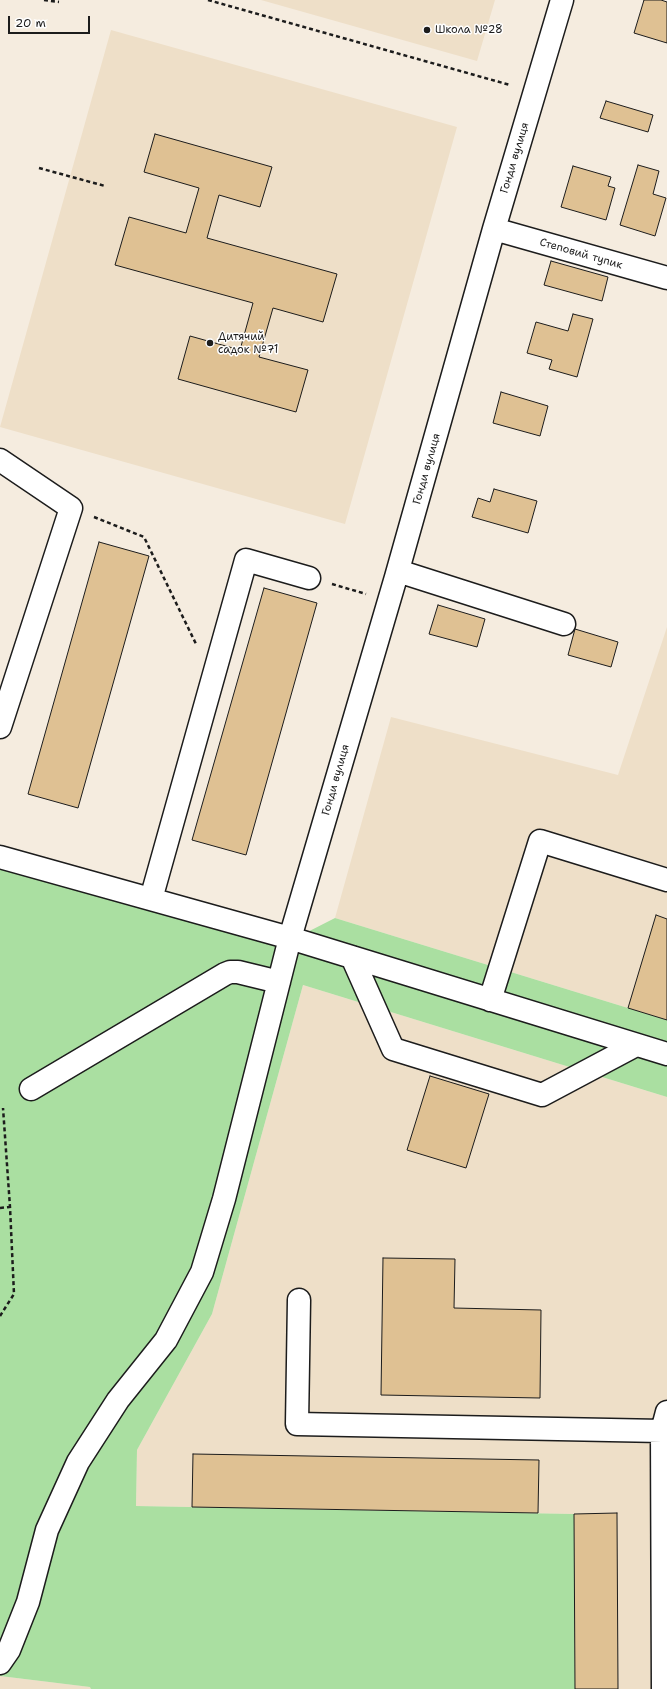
<!DOCTYPE html>
<meta charset="utf-8">
<style>
body{margin:0}
#map{position:relative;width:667px;height:1689px;overflow:hidden;background:#f5ecdf;font-family:"Shantell Sans",sans-serif}
canvas{display:block}
.scale{position:absolute;left:8px;top:16px;width:82px;height:18px;box-sizing:border-box;border:2px solid #1c1c1c;border-top:0;padding-left:5px;font-size:12px;line-height:14px;white-space:nowrap;color:#1c1c1c;-webkit-text-stroke:3px #fff;paint-order:stroke}
</style>
<div id="map">
<canvas width="667" height="1689"></canvas>
<div class="scale">20 m</div>
</div>
<script>
const g = document.querySelector('canvas').getContext('2d');
g.lineJoin = 'round';
function paint(path, color) { g.fillStyle = color; g.fill(path, 'evenodd'); }
const poly = rows => new Path2D(rows.map(r => 'M' + r).join(''));
function stroke(path, color, width, dash) { g.strokeStyle = color; g.lineWidth = width; g.lineCap = dash ? 'butt' : 'round'; g.setLineDash(dash || []); g.stroke(path); }
function write(font, color, halo, rows, align = 'center') {
  g.font = font + ' "Shantell Sans",sans-serif'; g.lineWidth = 3; g.setLineDash([]); g.textBaseline = 'middle'; g.strokeStyle = halo; g.fillStyle = color; for (const [text, x, y, turn = 0] of rows) {
    g.save(); g.translate(x, y); g.rotate((+turn || 0) * Math.PI / 180); g.textAlign = isNaN(turn) ? turn : align; if (halo) g.strokeText(text, 0, 0); g.fillText(text, 0, 0); g.restore();
  }
}
const built = poly([
 [261,0,495,0,477,61],
 [111,30,457,127,345,524,0,427],
 [667,627,667,1020,335,918,391,717,618,775],
 [303,985,667,1097,667,1689,575,1689,574,1514,136,1506,137,1450,212,1314],
 [0,1676,91,1687,91,1689,0,1689]
]);
const green = poly([
 [0,867,280,946,335,918,667,1020,667,1097,303,985,212,1314,137,1450,136,1506,574,1514,575,1689,91,1689,90,1687,0,1676]
]);
const building = poly([
 [644,0,661,0,667,2,667,43,634,33,644,0],
 [606,101,653,115,648,132,600,118,606,101],
 [155,134,272,167,260,207,219,195,207,238,337,274,323,322,273,308,259,357,308,370,296,412,178,379,190,336,240,350,253,303,115,265,129,217,186,233,199,188,144,172,155,134],
 [638,165,659,171,653,194,666,198,655,236,620,225,638,165],
 [573,166,611,177,608,186,615,188,606,220,561,207,573,166],
 [551,261,608,277,602,301,544,285,551,261],
 [573,314,593,319,577,377,549,369,552,360,527,353,536,322,568,331,573,314],
 [501,392,548,406,540,436,493,423,501,392],
 [494,489,537,501,528,533,472,517,478,498,490,502,494,489],
 [99,542,149,556,78,808,28,794,99,542],
 [264,588,317,603,246,855,192,840,264,588],
 [438,605,485,619,477,647,429,634,438,605],
 [575,629,618,642,611,667,568,655,575,629],
 [656,915,667,919,667,1020,628,1008,656,915],
 [430,1076,489,1094,466,1168,407,1150,430,1076],
 [383,1258,455,1259,454,1308,541,1310,540,1398,381,1395,383,1258],
 [193,1454,539,1460,538,1513,192,1507,193,1454],
 [617,1513,618,1689,575,1689,574,1514,617,1513]
]);
const path = poly([
 [44,0,59,2],
 [208,0,510,85],
 [39,168,105,186],
 [94,517,144,537,196,644],
 [332,584,366,594],
 [0,1208,10,1207],
 [0,1316,14,1294,10,1207,3,1108]
]);
const minor = poly([
 [494,229,667,278],
 [0,460,71,508,0,727],
 [398,571,564,624],
 [0,857,290,938,667,1054],
 [151,899,246,560,309,578],
 [352,957,393,1049,542,1095,636,1045],
 [490,1000,540,841,667,880],
 [31,1089,225,974,230,972,238,972,279,982],
 [299,1300,297,1424,662,1431],
 [0,1663,9,1650,28,1602,47,1530,78,1462,118,1400,166,1340,202,1272,224,1199,290,938,396,577,494,229,562,0],
 [663,1689,662,1431,667,1412]
]);
const markers = [
 [427,30,4,"#1c1c1c"],
 [210,343,4,"#1c1c1c"]
];
const poiNames = [
 ["Школа №28",435,30],
 ["Дитячий",218,337],
 ["садок №71",218,350]
];
const streetNames = [
 ["Гонди вулиця",515,158,-73],
 ["Степовий тупик",581,254,16],
 ["Гонди вулиця",427,469,-74],
 ["Гонди вулиця",336,780,-74]
];
paint(built, '#eedfc8');
paint(green, '#aadfa1');
paint(building, '#dfc193');
stroke(building, '#1c1c1c', 1);
stroke(minor, '#1c1c1c', 25);
stroke(path, '#1c1c1c', 2.5, [4, 3]);
stroke(minor, '#fff', 22);
for (const [x, y, r, color] of markers) { const dot = new Path2D(); dot.arc(x, y, r, 0, 2 * Math.PI); g.fillStyle = color; g.fill(dot); stroke(dot, '#fff', 1.5); }
write('11px', '#1c1c1c', '#fff', poiNames, 'left');
write('11px', '#1c1c1c', '#fff', streetNames);
</script>
